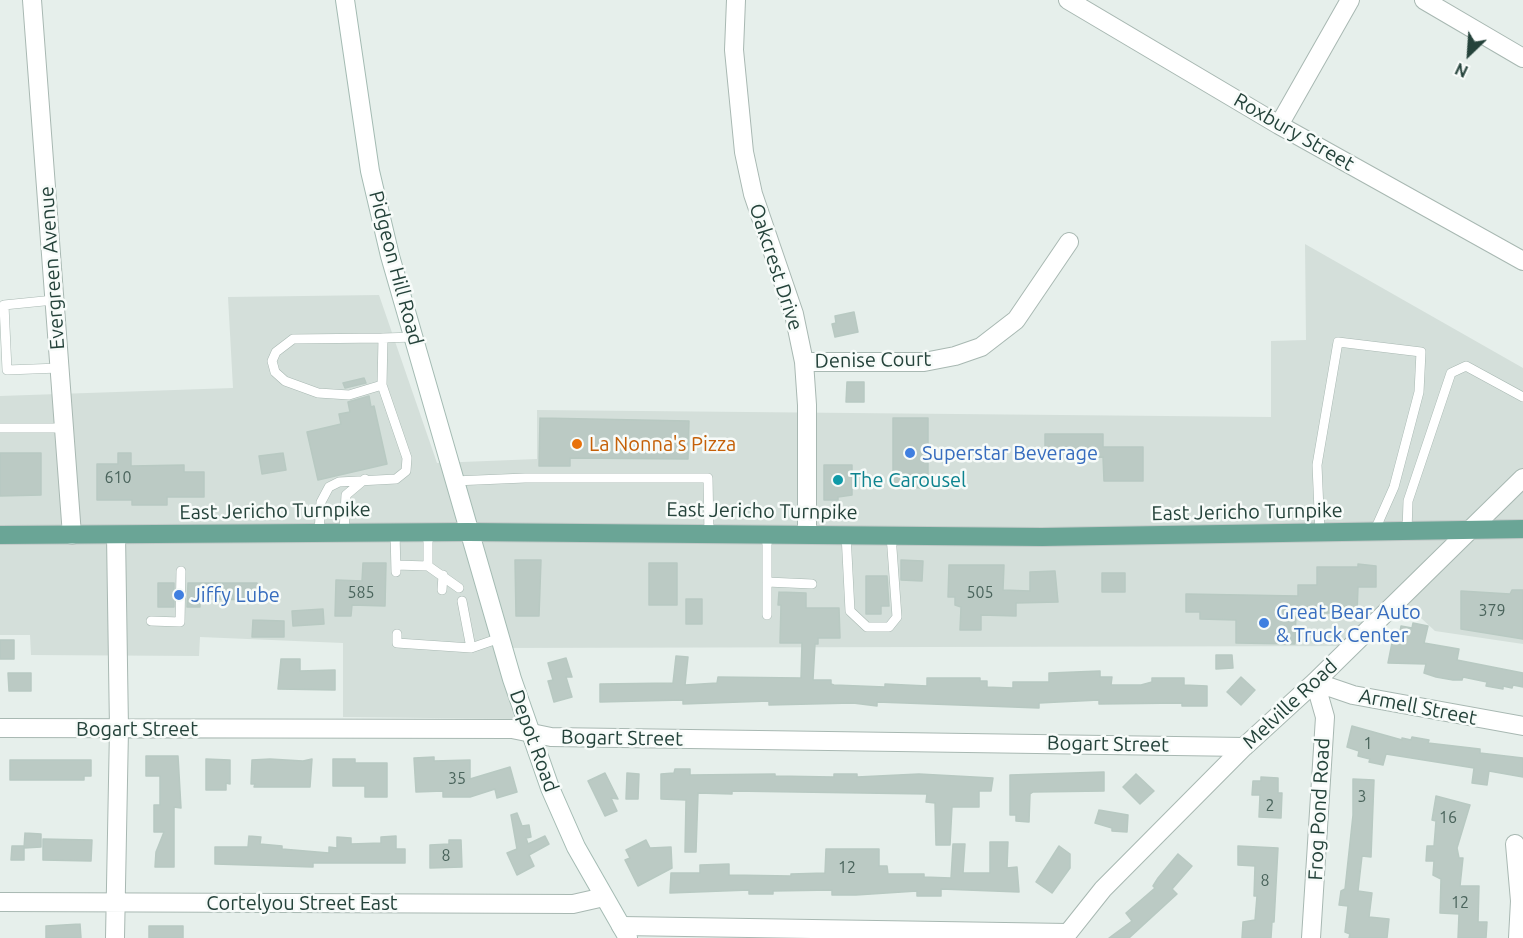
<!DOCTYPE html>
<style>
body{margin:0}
#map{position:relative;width:1523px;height:938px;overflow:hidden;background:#e6efeb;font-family:Ubuntu,sans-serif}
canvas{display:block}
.north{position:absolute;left:1439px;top:24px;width:60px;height:60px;-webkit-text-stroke:4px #f7fbf9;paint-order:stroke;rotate:205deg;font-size:16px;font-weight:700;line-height:24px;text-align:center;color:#24423a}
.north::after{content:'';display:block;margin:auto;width:21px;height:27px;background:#24423a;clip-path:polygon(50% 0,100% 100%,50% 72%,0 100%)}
</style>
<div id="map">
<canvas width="1523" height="938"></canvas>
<div class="north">N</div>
</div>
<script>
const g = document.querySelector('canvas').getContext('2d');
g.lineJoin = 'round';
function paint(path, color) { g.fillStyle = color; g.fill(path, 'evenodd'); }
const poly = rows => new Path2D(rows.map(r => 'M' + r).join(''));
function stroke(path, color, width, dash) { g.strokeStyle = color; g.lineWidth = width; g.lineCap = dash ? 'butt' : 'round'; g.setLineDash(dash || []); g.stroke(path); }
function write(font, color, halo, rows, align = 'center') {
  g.font = font + ' Ubuntu,sans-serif'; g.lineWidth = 5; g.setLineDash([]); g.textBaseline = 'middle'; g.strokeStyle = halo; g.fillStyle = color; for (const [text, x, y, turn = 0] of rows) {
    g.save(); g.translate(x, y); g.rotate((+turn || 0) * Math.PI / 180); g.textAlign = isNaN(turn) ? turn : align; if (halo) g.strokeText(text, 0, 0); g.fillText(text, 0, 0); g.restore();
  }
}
const built = poly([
 [1305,244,1523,368,1523,644,1435,631,1407,605,1365,646,493,648,517,719,343,717,343,643,200,637,199,656,31,655,30,635,0,635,0,396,233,388,228,297,379,295,437,463,537,459,537,410,1271,417,1271,341,1306,340]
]);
const building = poly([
 [854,312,858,332,835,337,832,324,836,323,835,316,854,312],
 [364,378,366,383,345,388,343,383,364,378],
 [847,382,864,382,864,402,846,402,847,382],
 [369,396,371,407,374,406,387,464,318,480,307,432,341,424,339,414,350,412,348,402,369,396],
 [540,418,689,421,688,459,570,458,570,466,539,466,540,418],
 [893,418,928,418,928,488,893,487,893,418],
 [1045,434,1103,434,1103,447,1143,447,1143,481,1104,481,1103,457,1045,458,1045,434],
 [0,453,41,453,41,495,0,496,0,453],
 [118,453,131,453,131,466,184,465,184,472,204,472,204,497,167,497,167,505,132,505,132,500,97,500,97,464,118,464,118,453],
 [283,453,286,470,262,474,259,456,283,453],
 [824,465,852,465,852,495,838,497,838,500,824,500,824,465],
 [515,560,541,560,539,616,516,616,515,560],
 [901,560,923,561,922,581,901,580,901,560],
 [363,563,386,563,385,606,352,605,351,616,335,616,336,580,362,581,363,563],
 [649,563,677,563,677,605,649,605,649,563],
 [1358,564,1376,566,1376,587,1358,587,1357,613,1296,613,1295,644,1236,643,1236,620,1200,619,1200,612,1186,612,1186,594,1298,596,1298,585,1317,585,1317,567,1358,567,1358,564],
 [949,565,1004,565,1003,590,1030,591,1030,572,1055,571,1058,602,1016,603,1016,616,981,615,981,630,960,630,961,607,955,605,955,597,948,597,949,565],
 [1102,573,1125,573,1125,592,1102,592,1102,573],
 [866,576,887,576,889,606,881,606,881,614,866,614,866,576],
 [158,583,174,583,174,607,158,607,158,583],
 [188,583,257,583,257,600,200,599,200,607,187,607,188,583],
 [1512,590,1523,590,1523,639,1461,629,1461,591,1510,594,1512,590],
 [779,592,806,593,806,608,839,608,840,638,818,638,818,644,815,644,813,680,831,680,831,684,834,685,885,687,885,684,927,686,927,678,980,678,980,681,987,681,987,687,1013,688,1013,682,1049,682,1049,673,1100,671,1100,677,1112,677,1111,685,1141,685,1152,682,1152,678,1184,678,1184,685,1207,686,1207,706,1182,706,1182,703,1099,704,1099,700,1039,703,1039,708,877,702,877,706,853,703,769,705,769,701,683,704,683,700,600,702,600,684,673,683,676,656,688,657,685,685,717,683,718,677,801,678,802,643,780,643,781,605,778,605,779,592],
 [686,599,702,599,702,624,686,624,686,599],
 [323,609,324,624,293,626,292,611,323,609],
 [253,620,284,621,284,637,252,637,253,620],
 [1413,623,1428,626,1424,643,1459,649,1457,660,1523,673,1523,687,1513,685,1512,688,1503,686,1503,689,1486,686,1487,682,1463,677,1462,680,1453,680,1436,677,1424,673,1426,664,1388,663,1392,643,1398,644,1401,626,1412,628,1413,623],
 [0,640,14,640,14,659,0,659,0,640],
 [1216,655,1232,655,1233,668,1216,669,1216,655],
 [566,658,572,677,566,677,572,697,554,702,548,681,553,680,548,663,566,658],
 [281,659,300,659,300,671,335,670,335,690,278,689,281,659],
 [8,673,31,673,31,691,9,691,8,673],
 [1241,677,1255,690,1241,705,1227,692,1241,677],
 [1352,726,1402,740,1402,738,1411,740,1412,737,1429,740,1428,743,1480,749,1480,753,1523,758,1523,777,1489,771,1487,785,1472,783,1474,768,1386,754,1383,765,1369,762,1370,759,1358,756,1359,751,1347,747,1352,726],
 [146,756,178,756,181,808,174,807,174,867,155,867,156,852,164,832,154,832,154,805,160,805,160,776,146,776,146,756],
 [434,757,434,761,470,760,470,779,510,767,517,792,497,798,495,789,470,797,443,797,443,791,416,792,414,758,434,757],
 [206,759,230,760,230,784,226,783,226,790,206,790,206,759],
 [270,759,303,761,312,759,310,787,254,787,255,784,251,784,252,760,270,759],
 [333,759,355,759,355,763,387,763,387,797,365,797,365,786,333,786,333,759],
 [10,760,91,760,91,776,84,776,84,780,10,780,10,760],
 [675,769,690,769,690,775,775,774,775,776,834,777,834,774,857,774,857,777,919,774,993,778,991,791,979,791,979,807,952,807,950,845,936,845,935,803,926,802,927,794,732,791,732,794,698,793,696,852,685,852,686,800,661,799,661,774,674,773,675,769],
 [1104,772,1104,791,1033,792,1030,794,1029,822,1016,821,1016,815,1010,815,1010,775,1104,772],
 [605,773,618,799,611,798,617,811,605,816,588,781,605,773],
 [627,773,639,774,638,799,626,799,627,773],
 [1136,774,1154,791,1140,804,1123,787,1136,774],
 [1261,777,1278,778,1278,793,1282,793,1281,818,1259,817,1260,795,1252,795,1253,781,1261,781,1261,777],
 [1353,779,1374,780,1371,857,1362,856,1358,891,1372,893,1369,917,1389,919,1387,938,1349,938,1350,934,1345,932,1348,906,1339,905,1341,891,1345,889,1353,815,1353,779],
 [1436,796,1470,805,1457,848,1459,858,1463,858,1460,886,1479,886,1478,922,1487,922,1486,938,1458,938,1459,914,1440,913,1441,879,1433,875,1434,861,1426,861,1427,846,1434,846,1436,821,1432,820,1436,796],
 [1099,810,1128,815,1127,832,1112,831,1112,828,1095,823,1099,810],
 [517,813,522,826,529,825,531,837,526,838,528,844,545,836,549,844,529,855,534,866,517,875,507,853,517,849,511,815,517,813],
 [25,833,41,834,41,847,24,848,25,833],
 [249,836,261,837,260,844,282,846,282,849,329,853,329,847,337,848,337,837,351,838,351,844,381,843,381,837,396,836,396,849,405,849,405,863,313,863,313,867,215,864,215,847,248,847,249,836],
 [43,839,92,840,91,861,43,860,43,839],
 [449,840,461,840,462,867,430,868,430,845,449,844,449,840],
 [646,840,650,848,671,847,672,868,638,886,625,860,630,858,626,850,646,840],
 [990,842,1008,842,1007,868,1017,867,1019,892,941,889,941,896,917,896,917,891,856,895,832,895,832,890,773,891,773,894,749,894,749,890,670,893,671,873,700,873,700,865,729,864,729,875,791,876,791,874,825,873,826,849,879,849,879,866,887,866,888,874,924,874,924,877,951,878,953,844,965,844,963,873,990,873,990,842],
 [12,846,24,846,24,860,11,860,12,846],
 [1059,846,1070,854,1070,868,1052,893,1036,882,1059,846],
 [1238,846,1278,848,1274,922,1272,922,1271,938,1242,938,1243,922,1255,920,1257,896,1254,896,1255,866,1238,865,1238,846],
 [1178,854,1192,866,1172,889,1177,894,1129,938,1109,938,1132,921,1126,913,1155,888,1153,886,1158,878,1178,854],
 [80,924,81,938,46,938,46,926,80,924],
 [149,926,183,926,183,938,149,938,149,926]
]);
const lane = poly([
 [54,300,4,305,7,370,59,368],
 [382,385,349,395,318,393,285,381,275,372,272,361,276,352,293,339,383,338],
 [0,428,64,428],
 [454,481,525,478,708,478,709,533],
 [1407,531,1408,501,1451,373,1466,366,1523,397],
 [319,532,321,502,329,487,339,482,396,479,406,471,407,458,382,385,383,338,415,337],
 [344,532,346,495,365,479],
 [395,532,396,572],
 [428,532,428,566],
 [1320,533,1317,465,1338,342,1421,352,1419,392,1394,487,1374,532],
 [767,534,767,615],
 [846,534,850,611,867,627,889,627,897,617,891,535],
 [396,565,428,566,459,588],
 [767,582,812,584],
 [442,590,443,575],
 [462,601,471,648],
 [151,621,180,622,181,571],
 [397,634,397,643,471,648,500,638]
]);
const street = poly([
 [32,0,72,535],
 [736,0,734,50,744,152,753,194,794,314,804,362,807,405,807,534],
 [1068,0,1279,125,1523,261],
 [1424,0,1523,58],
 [1279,125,1350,0],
 [804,362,924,362,955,356,981,347,1016,320,1069,242],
 [1315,682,1353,695,1523,726],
 [0,728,512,729,551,737,1244,747],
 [1515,844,1520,901,1518,938],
 [0,902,573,904,604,897],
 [621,926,1068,933],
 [115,938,119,729,116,535],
 [1064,938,1103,889,1244,747,1315,682,1523,478],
 [1311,938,1325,717,1315,682]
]);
const secondary = poly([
 [345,0,370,171,390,256,512,679,550,788,576,847,628,938]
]);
const primary = poly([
 [0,535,468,532,1042,537,1523,529]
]);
const markers = [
 [577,444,6,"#e8710a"],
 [910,453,6,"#3f7fe0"],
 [838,480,6,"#0f9aa8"],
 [179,595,6,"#3f7fe0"],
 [1264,623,6,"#3f7fe0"]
];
const numberNames = [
 ["610",118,478],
 ["585",361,593],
 ["505",980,593],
 ["379",1492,611],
 ["1",1368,744],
 ["35",457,779],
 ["3",1362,797],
 ["2",1270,806],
 ["16",1448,818],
 ["8",446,856],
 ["12",847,868],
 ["8",1265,881],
 ["12",1460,903]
];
const streetNames = [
 ["Roxbury Street",1294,132,30],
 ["Oakcrest Drive",776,267,72],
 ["Evergreen Avenue",52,268,-94],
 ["Pidgeon Hill Road",396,268,75],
 ["Denise Court",873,360,-1],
 ["East Jericho Turnpike",275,511,-1],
 ["East Jericho Turnpike",762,511,1],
 ["East Jericho Turnpike",1247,512,-1],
 ["Melville Road",1290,704,-43],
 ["Armell Street",1418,707,11],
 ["Bogart Street",137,729],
 ["Bogart Street",622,738,1],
 ["Depot Road",534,741,70],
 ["Bogart Street",1108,744,1],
 ["Frog Pond Road",1319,809,-87],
 ["Cortelyou Street East",302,903]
];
const foodNames = [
 ["La Nonna's Pizza",589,444]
];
const shopNames = [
 ["Superstar Beverage",922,453],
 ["Jiffy Lube",191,595],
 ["Great Bear Auto",1276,612],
 ["& Truck Center",1276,635]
];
const cultureNames = [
 ["The Carousel",850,480]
];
paint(built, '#d4dfda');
paint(building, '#bbcac4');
stroke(building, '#b8c9c2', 1.5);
stroke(lane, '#a8b8b2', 10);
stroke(street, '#a8b8b2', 20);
stroke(secondary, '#a4bbb3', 20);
stroke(primary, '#c2cac8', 20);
stroke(lane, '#fff', 9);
stroke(street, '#fff', 18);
stroke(secondary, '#fff', 18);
stroke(primary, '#6aa596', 18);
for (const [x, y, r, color] of markers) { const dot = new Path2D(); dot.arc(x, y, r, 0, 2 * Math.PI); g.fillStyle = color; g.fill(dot); stroke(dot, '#f7fbf9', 2); }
write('16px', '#4a645c', null, numberNames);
write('20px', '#24423a', '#f7fbf9', streetNames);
write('20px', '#c56008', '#f7fbf9', foodNames, 'left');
write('20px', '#366cbe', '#f7fbf9', shopNames, 'left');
write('20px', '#0d838f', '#f7fbf9', cultureNames, 'left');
</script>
